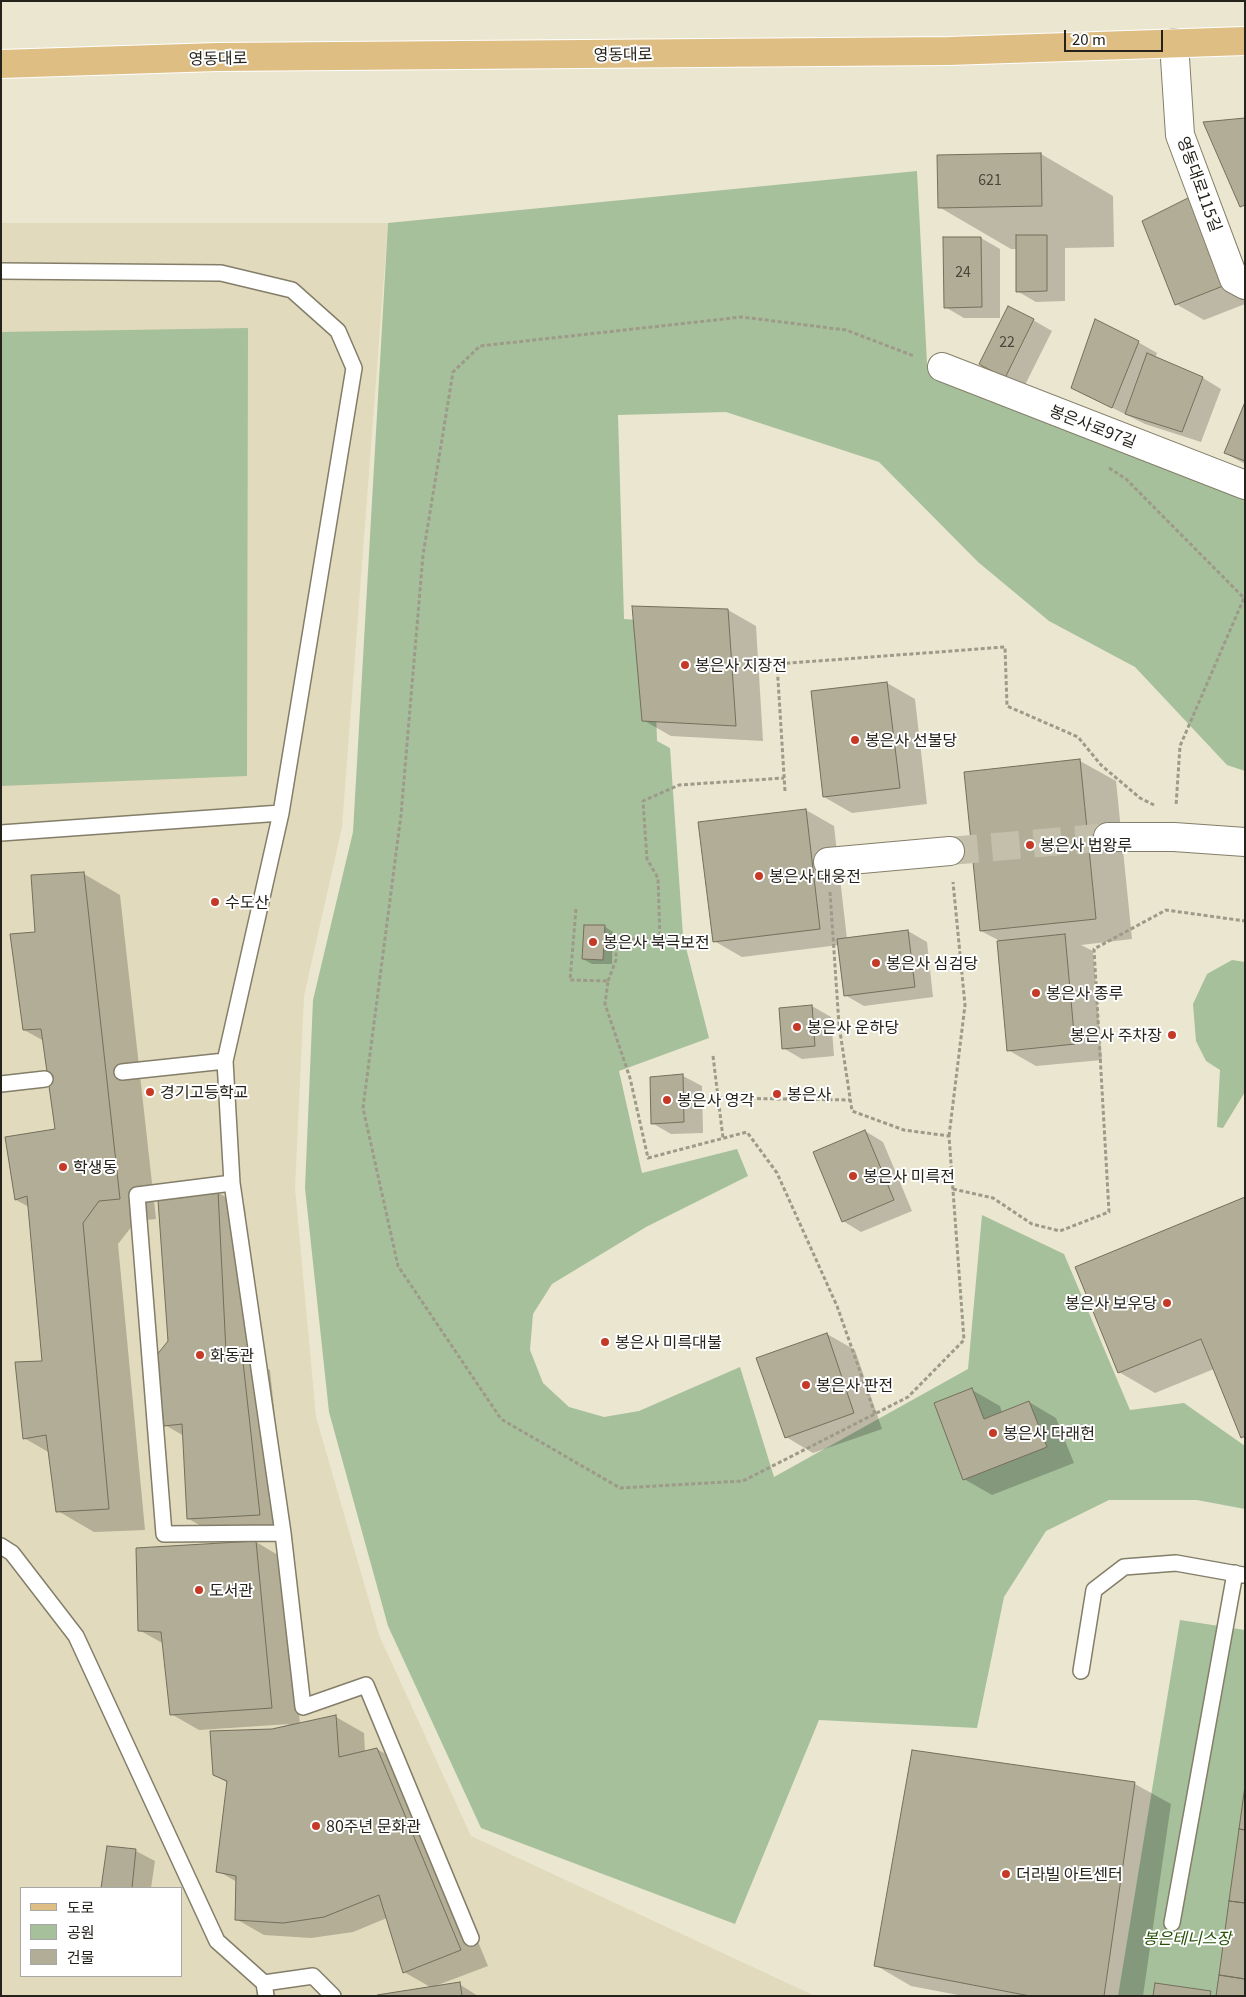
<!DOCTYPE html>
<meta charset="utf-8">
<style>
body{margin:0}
#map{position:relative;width:1246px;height:1997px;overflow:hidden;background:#ebe6cf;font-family:Georgia,"Noto Sans KR",serif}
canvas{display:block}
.frame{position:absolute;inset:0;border:2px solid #24221a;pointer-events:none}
.legend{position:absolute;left:20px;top:1887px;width:162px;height:90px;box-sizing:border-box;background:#fff;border:1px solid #a7a7a3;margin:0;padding:6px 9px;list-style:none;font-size:15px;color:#24221a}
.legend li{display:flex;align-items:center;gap:10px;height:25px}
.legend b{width:25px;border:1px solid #a7a7a3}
.scale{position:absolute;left:1064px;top:30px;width:99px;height:22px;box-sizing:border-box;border:2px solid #24221a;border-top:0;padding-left:6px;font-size:15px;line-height:18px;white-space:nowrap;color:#24221a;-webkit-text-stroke:4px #fff;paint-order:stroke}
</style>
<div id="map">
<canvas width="1246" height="1997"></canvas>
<div class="frame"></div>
<ul class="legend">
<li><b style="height:6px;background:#dfbe84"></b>도로</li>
<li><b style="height:14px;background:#a6c09b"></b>공원</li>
<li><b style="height:14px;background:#b2ad97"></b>건물</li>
</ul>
<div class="scale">20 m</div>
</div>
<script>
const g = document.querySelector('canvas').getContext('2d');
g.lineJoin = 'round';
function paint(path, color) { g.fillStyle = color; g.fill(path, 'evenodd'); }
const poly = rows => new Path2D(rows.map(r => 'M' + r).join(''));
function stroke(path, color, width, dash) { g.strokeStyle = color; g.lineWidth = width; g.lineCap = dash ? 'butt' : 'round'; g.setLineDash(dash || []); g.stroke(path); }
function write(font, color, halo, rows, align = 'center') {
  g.font = font + ' Georgia,"Noto Sans KR",serif'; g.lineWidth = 4; g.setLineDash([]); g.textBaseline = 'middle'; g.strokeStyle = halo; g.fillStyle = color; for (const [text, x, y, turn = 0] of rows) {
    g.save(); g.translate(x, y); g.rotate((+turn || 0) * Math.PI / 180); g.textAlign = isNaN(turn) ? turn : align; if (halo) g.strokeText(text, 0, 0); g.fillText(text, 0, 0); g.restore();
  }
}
const built = poly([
 [1,223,388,223,342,827,304,996,295,1188,316,1417,379,1635,471,1836,815,1996,1,1996],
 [21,1888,181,1888,181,1976,21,1976]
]);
const green = poly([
 [917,171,927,364,1245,500,1245,771,1227,765,1135,667,1049,621,978,562,879,462,726,412,618,415,624,619,653,621,657,741,670,748,683,936,709,1038,619,1071,642,1173,737,1149,748,1176,646,1227,552,1284,533,1314,530,1350,543,1383,569,1407,604,1417,639,1411,740,1367,774,1477,968,1369,982,1215,1064,1254,1130,1410,1184,1403,1245,1446,1245,1509,1197,1500,1109,1500,1046,1531,1004,1597,977,1728,819,1720,735,1924,481,1828,388,1626,329,1412,305,1188,313,1000,353,832,388,223],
 [248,328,247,776,1,786,1,332],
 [1232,960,1245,962,1245,1092,1223,1128,1217,1127,1220,1070,1206,1061,1196,1041,1193,1004,1207,974],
 [1180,1620,1245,1630,1245,1996,1118,1996]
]);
const shadow = poly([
 [1041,154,1113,196,1114,247,1065,248,1065,301,1036,302,1017,291,1017,249,1011,249,939,207],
 [981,238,1000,249,1000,318,964,318,945,307],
 [1245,274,1245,304,1204,320,1176,304],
 [1033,320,1052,331,1024,387,999,375],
 [1138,342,1157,353,1155,358,1203,378,1221,389,1201,442,1145,424,1072,388],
 [1245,405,1245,464,1225,453],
 [728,610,756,626,763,741,671,736,643,720],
 [887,683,915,699,927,804,852,813,824,797],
 [1080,761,1116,781,1132,939,1081,945,1093,951,1102,1060,1036,1066,1008,1050,998,940,981,931],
 [806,810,834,826,847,939,908,931,927,942,933,997,864,1006,845,995,839,945,742,957,714,941],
 [84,874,120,895,156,1219,136,1221,118,1244,145,1530,94,1532,58,1511,50,1453,24,1438,44,1362,29,1207,16,1200,57,1130,44,1041,24,1030,36,933],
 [604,926,613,932,612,964,592,964,583,959],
 [812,1006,831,1017,834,1056,802,1059,783,1048,780,1009],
 [683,1076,702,1086,703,1133,671,1134,652,1123],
 [865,1131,883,1142,912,1211,861,1232,843,1221],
 [217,1192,245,1208,253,1361,270,1370,287,1530,216,1535,189,1519,184,1436,165,1425,169,1341],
 [1245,1198,1245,1438,1242,1437,1214,1369,1155,1393,1119,1372],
 [827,1334,855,1350,882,1429,813,1453,786,1437],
 [972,1390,1000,1406,1002,1413,1029,1402,1056,1418,1074,1463,992,1495,964,1479],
 [256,1542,283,1558,300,1724,336,1717,364,1733,365,1752,377,1749,405,1765,488,1966,435,1986,459,1984,478,1996,383,1996,432,1988,404,1972,387,1918,353,1932,311,1938,264,1935,236,1919,237,1882,218,1871,228,1783,214,1775,272,1730,290,1724,199,1730,171,1714,164,1644,139,1630],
 [913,1751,1135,1784,1171,1804,1143,1996,963,1996,911,1986,875,1965],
 [108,1847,136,1851,155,1861,151,1888,103,1888]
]);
const building = poly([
 [1245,118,1245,205,1240,207,1203,122,1245,118],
 [1041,153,1042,206,938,208,937,155,1041,153],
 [1194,195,1228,284,1175,305,1142,221,1194,195],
 [1016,235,1047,235,1047,291,1016,292,1016,235],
 [943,237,981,237,982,307,944,308,943,237],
 [1008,306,1034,319,1005,378,979,364,1008,306],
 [1095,319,1139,341,1112,408,1071,388,1095,319],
 [1147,353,1203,377,1182,432,1125,414,1147,353],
 [1245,402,1245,461,1224,453,1245,402],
 [632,606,728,609,736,726,642,721,632,606],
 [887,682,900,788,823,797,811,691,887,682],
 [1080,759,1096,919,980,931,964,772,1080,759],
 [806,809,820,929,713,942,698,822,806,809],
 [84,872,120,1199,99,1201,83,1223,109,1509,56,1512,46,1435,23,1439,15,1362,42,1361,27,1196,15,1200,5,1137,55,1129,41,1029,23,1030,10,934,35,932,31,875,84,872],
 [584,925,605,925,603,960,582,959,584,925],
 [908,930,915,987,844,996,837,939,908,930],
 [1065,934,1075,1044,1007,1051,997,941,1065,934],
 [812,1005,815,1046,782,1049,779,1008,812,1005],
 [683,1074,684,1122,651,1124,650,1077,683,1074],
 [865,1130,894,1200,842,1222,813,1152,865,1130],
 [218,1191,226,1352,242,1353,260,1515,187,1519,182,1424,164,1426,156,1356,168,1341,158,1200,218,1191],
 [1245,1197,1245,1436,1241,1438,1201,1339,1118,1373,1075,1267,1245,1197],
 [827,1333,854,1413,785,1438,756,1358,827,1333],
 [972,1388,984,1419,1029,1401,1047,1447,963,1480,934,1403,972,1388],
 [256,1541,272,1708,170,1715,161,1632,138,1631,136,1548,256,1541],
 [336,1715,339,1757,377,1748,461,1950,403,1973,379,1895,324,1917,283,1923,235,1920,236,1876,216,1872,227,1781,213,1775,210,1731,272,1729,336,1715],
 [912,1750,1135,1782,1104,1996,1030,1996,874,1966,912,1750],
 [1245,1786,1245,1830,1239,1829,1245,1786],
 [1239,1829,1245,1830,1245,1903,1229,1901,1239,1829],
 [107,1846,136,1849,132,1888,101,1888,107,1846],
 [1229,1901,1245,1903,1245,1979,1219,1975,1229,1901],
 [1219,1975,1245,1979,1245,1996,1216,1996,1219,1975],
 [460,1982,462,1996,377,1996,377,1995,460,1982],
 [1155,1983,1211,1991,1210,1996,1153,1996,1155,1983]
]);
const streetTunnel = poly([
 [950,851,1108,837]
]);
const path = poly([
 [1109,468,1126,479,1244,598,1180,746,1176,806],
 [785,791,777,664,1005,647,1007,706,1078,737,1101,765,1140,798,1154,805],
 [830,892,839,1025,852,1111,904,1130,949,1136,964,1340,908,1397,743,1481,620,1488,501,1419,398,1266,363,1108,401,815,423,555,453,372,480,346,742,317,846,330,914,356],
 [576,909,570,980,608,981,605,1004,630,1078,648,1158,747,1132,777,1173,837,1306,875,1414],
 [608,981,616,960,616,939,660,939,658,878,647,859,643,801,679,785,784,778],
 [713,1056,723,1138],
 [718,1098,850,1100],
 [949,1136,965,1005,953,882],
 [953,1189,993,1198,1032,1224,1060,1231,1109,1212,1094,949,1166,910,1245,921]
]);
const lane = poly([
 [1,271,221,273,292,290,338,331,354,368,281,813,225,1061,232,1183,283,1533,303,1707,366,1685,471,1938],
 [1,833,281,813],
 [122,1072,225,1061],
 [1,1084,45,1079],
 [232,1183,137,1195,164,1534,283,1533],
 [1,1546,12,1553,76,1636,217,1941,264,1983,266,1996],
 [1081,1671,1094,1590,1124,1567,1176,1563,1243,1575],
 [1172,1923,1235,1573],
 [264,1983,313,1976,333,1996]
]);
const street = poly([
 [1174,43,1180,135,1234,279,1245,285],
 [942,367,1245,485],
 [1108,837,1174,837,1245,842],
 [828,862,950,851]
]);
const primary = poly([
 [1,64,217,57,949,51,1245,41]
]);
const markers = [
 [685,665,5,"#c53927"],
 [855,740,5,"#c53927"],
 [1030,845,5,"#c53927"],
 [759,876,5,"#c53927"],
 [215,902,5,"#c53927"],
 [593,942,5,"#c53927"],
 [876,963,5,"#c53927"],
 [1036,993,5,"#c53927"],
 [797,1027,5,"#c53927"],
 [1172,1035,5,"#c53927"],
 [150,1092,5,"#c53927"],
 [777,1094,5,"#c53927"],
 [667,1100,5,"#c53927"],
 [63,1167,5,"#c53927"],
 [853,1176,5,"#c53927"],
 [1167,1303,5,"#c53927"],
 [605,1342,5,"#c53927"],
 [200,1355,5,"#c53927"],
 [806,1385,5,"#c53927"],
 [993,1433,5,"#c53927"],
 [199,1590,5,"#c53927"],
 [316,1826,5,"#c53927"],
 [1006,1874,5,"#c53927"]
];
const numberNames = [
 ["621",990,180],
 ["24",963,272],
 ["22",1007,342]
];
const streetNames = [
 ["영동대로",623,54,-1],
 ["영동대로",218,58,-1],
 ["영동대로115길",1200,184,70],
 ["봉은사로97길",1093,426,21]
];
const poiNames = [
 ["봉은사 지장전",695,665],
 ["봉은사 선불당",865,740],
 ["봉은사 법왕루",1040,845],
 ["봉은사 대웅전",769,876],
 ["수도산",225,902],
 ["봉은사 북극보전",603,942],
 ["봉은사 심검당",886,963],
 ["봉은사 종루",1046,993],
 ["봉은사 운하당",807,1027],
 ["봉은사 주차장",1162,1035,"right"],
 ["경기고등학교",160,1092],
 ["봉은사",787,1094],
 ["봉은사 영각",677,1100],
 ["학생동",73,1167],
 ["봉은사 미륵전",863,1176],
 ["봉은사 보우당",1157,1303,"right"],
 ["봉은사 미륵대불",615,1342],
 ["화동관",210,1355],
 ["봉은사 판전",816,1385],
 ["봉은사 다래헌",1003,1433],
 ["도서관",209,1590],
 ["80주년 문화관",326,1826],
 ["더라빌 아트센터",1016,1874]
];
const parkNames = [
 ["봉은테니스장",1187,1938]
];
paint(built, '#e2dabc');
paint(green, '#a6c09b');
paint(shadow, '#0003');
paint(building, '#b2ad97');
stroke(building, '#746f5b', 1);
stroke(streetTunnel, '#c3bfab', 28, [28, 14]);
stroke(lane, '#837e69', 18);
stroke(street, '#837e69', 30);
stroke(primary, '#fff', 30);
stroke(path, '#9e9a89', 3, [4, 2.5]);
stroke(lane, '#fff', 15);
stroke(street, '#fff', 28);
stroke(primary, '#dfbe84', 28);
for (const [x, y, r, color] of markers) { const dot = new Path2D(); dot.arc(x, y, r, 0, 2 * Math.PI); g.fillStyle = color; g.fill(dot); stroke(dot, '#fff', 2); }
write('14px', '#484539', null, numberNames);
write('16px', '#24221a', '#fff', streetNames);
write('16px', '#24221a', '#fff', poiNames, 'left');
write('italic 16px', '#245105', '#fff', parkNames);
</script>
